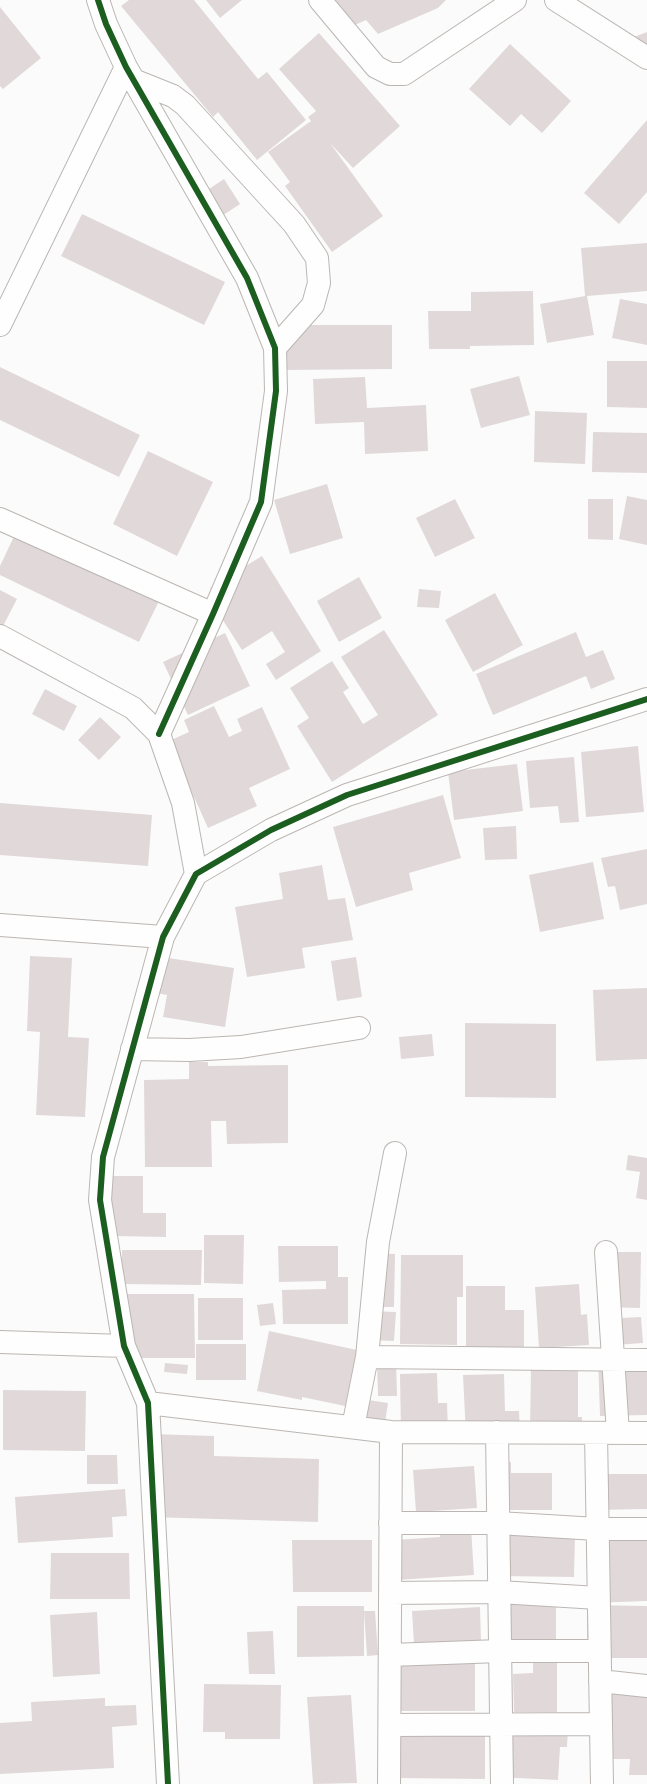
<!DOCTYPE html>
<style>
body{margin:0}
canvas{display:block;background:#fbfbfb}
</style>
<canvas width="647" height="1784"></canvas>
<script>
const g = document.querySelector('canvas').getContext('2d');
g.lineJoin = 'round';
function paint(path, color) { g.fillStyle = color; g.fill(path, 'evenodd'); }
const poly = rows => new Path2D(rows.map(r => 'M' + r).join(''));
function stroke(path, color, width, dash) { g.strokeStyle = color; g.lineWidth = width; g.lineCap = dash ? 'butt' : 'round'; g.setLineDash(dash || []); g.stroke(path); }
const building = poly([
 [129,0,194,0,258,79,267,72,306,120,257,160,218,112,213,117,121,6],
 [206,0,242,0,220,18],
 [322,0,446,0,438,8,378,34,366,20,346,29],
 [0,7,41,58,3,89,0,86],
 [647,32,647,44,630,51,626,40],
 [319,33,400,126,353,168,330,143,383,216,332,252,285,186,290,182,268,152,311,121,308,117,316,111,279,69],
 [510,44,571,101,542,133,521,114,510,126,469,89],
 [647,120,647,192,619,224,584,193],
 [224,179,240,204,216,220,200,195],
 [82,214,225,282,204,325,61,256],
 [647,243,647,291,587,296,594,335,547,343,540,304,585,296,581,248],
 [533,291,534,345,470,346,470,349,429,349,428,311,471,311,471,292],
 [620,299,647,304,647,345,612,338],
 [286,325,392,325,392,369,286,370],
 [607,361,647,361,647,408,607,407],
 [0,367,140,435,119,477,0,420],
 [519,376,530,415,481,428,470,389],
 [365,377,367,408,426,405,428,451,365,454,364,422,315,424,313,379],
 [535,411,587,413,585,464,534,462],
 [593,432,647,433,647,473,592,472],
 [148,451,213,482,177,556,113,524],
 [327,484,343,538,290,554,274,500],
 [627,496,647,500,647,545,619,539],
 [455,499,475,538,435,557,416,518],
 [588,499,613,499,613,540,588,539],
 [17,530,160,599,139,642,0,575,0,566],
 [262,556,321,651,276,680,266,664,285,652,272,631,242,650,217,611,222,608,210,588],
 [359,577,382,618,339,642,317,601],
 [419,589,441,591,439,608,417,607],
 [0,590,17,599,0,632],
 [495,593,523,645,473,672,445,620],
 [384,630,438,715,332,782,297,726,309,718,290,688,332,661,349,688,343,692,363,724,378,715,341,657],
 [576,632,586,657,603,650,615,679,591,689,586,676,493,715,476,674],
 [225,633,250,686,188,715,163,662],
 [45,689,77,706,64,731,32,714],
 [214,706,229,737,242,731,237,719,262,707,290,769,249,788,257,806,208,828,169,741,189,732,184,720],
 [100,717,121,737,99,760,78,740],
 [638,746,644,812,586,817,581,752],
 [574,757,579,822,560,823,558,806,530,808,526,761],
 [517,764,523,811,454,820,448,772],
 [443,795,461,858,409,873,413,890,356,907,333,827],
 [0,803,152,815,148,866,0,855],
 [516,826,517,859,485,860,483,828],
 [647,849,647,904,620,910,615,886,608,887,601,858],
 [593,862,604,919,540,932,529,875],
 [322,865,328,900,345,898,353,940,302,948,305,968,247,977,235,907,283,899,279,873],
 [30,956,72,958,68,1037,89,1038,85,1117,36,1115,40,1032,27,1031],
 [162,957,234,968,225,1027,163,1017,167,995,156,993],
 [356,957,362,997,337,1001,331,961],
 [647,988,647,1059,596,1061,593,990],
 [465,1023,556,1024,556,1098,465,1097],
 [432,1034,434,1056,401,1059,399,1037],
 [189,1062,208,1062,208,1066,288,1065,288,1143,227,1144,226,1121,211,1121,212,1167,145,1167,144,1080,189,1079],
 [628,1155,647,1158,647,1200,636,1198,640,1172,626,1170],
 [112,1176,143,1176,143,1213,166,1213,166,1237,112,1236],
 [204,1235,244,1235,243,1284,204,1283],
 [278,1246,338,1246,338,1277,348,1277,348,1324,283,1324,282,1290,326,1289,326,1281,279,1282],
 [122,1250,202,1250,201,1285,122,1284],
 [600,1252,641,1252,640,1308,600,1307],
 [374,1253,395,1254,394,1307,374,1307],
 [401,1255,463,1255,463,1297,457,1297,457,1345,400,1344],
 [579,1284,581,1315,587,1314,589,1345,539,1348,535,1287],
 [466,1286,505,1286,505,1310,524,1310,524,1347,466,1347],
 [127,1294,194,1294,195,1358,128,1358],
 [198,1298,243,1298,243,1340,198,1340],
 [273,1303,276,1324,260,1326,257,1305],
 [371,1311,396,1312,394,1341,369,1340],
 [641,1317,643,1343,601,1346,599,1319],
 [269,1331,357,1350,345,1406,302,1397,302,1400,257,1391],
 [196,1344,246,1344,246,1380,196,1380],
 [647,1355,647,1415,600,1416,598,1356],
 [377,1359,396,1359,397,1396,378,1396],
 [165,1363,188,1365,187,1374,164,1372],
 [531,1363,578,1364,578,1417,582,1417,582,1435,530,1434],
 [437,1373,438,1403,447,1403,448,1432,401,1433,400,1374],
 [504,1374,505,1411,519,1411,520,1434,466,1436,463,1375],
 [3,1390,86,1391,85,1451,3,1450],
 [355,1398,388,1403,383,1436,350,1431],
 [152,1434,214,1436,214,1456,319,1459,318,1522,149,1517],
 [87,1455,117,1455,118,1484,87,1484],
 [493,1462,511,1462,511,1473,552,1473,552,1510,493,1510],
 [474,1466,477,1508,416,1512,413,1470],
 [594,1474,647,1474,647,1509,594,1510],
 [125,1489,127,1516,112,1517,113,1537,18,1543,15,1497],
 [471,1527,474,1575,397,1580,395,1540,440,1537,440,1529],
 [647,1527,647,1601,592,1603,590,1533],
 [497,1533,575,1535,574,1577,496,1576],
 [292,1540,372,1540,372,1592,293,1592],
 [51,1553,129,1553,130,1599,50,1599],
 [497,1594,556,1600,556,1643,497,1643],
 [587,1605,647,1606,647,1658,607,1658,607,1638,587,1638],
 [297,1606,364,1606,364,1656,297,1657],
 [480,1607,481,1641,414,1645,412,1611],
 [364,1611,375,1611,378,1655,367,1656],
 [97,1612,100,1674,53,1677,50,1615],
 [273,1631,275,1674,249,1674,247,1632],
 [533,1655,557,1655,557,1712,514,1712,513,1674,533,1673],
 [475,1660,475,1711,394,1711,394,1661],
 [612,1681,647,1682,647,1775,629,1775,630,1759,611,1759],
 [204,1684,281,1685,280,1739,225,1739,225,1732,203,1732],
 [351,1695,357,1783,313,1784,307,1697],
 [105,1698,105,1706,136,1705,137,1725,112,1727,114,1768,0,1774,0,1723,32,1721,31,1702],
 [499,1728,568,1729,567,1747,560,1747,558,1780,497,1777],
 [396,1732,485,1732,485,1779,395,1778]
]);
const minor = poly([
 [98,0,106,24,126,67,247,278,275,348,276,391,261,502,213,614,159,734],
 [320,0,376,67,390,74,404,74,515,0],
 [556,0,647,58],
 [133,80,173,96,185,105,294,224,317,258,319,283,313,305,275,348],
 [0,325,126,67],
 [0,519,213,614],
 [0,636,133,708,159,734,183,803,196,874],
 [0,925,163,937],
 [132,1049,189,1050,241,1047,359,1028],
 [606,1252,618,1433],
 [0,1342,124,1346],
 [367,1357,647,1360],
 [148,1403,391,1432,647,1433],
 [353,1427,367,1357,378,1242,395,1153],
 [497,1432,502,1784],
 [596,1433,602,1784],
 [390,1523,498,1523,597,1529,647,1529],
 [390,1593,499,1592,598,1598],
 [390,1655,500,1651,599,1651],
 [600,1681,647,1686],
 [390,1725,601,1724],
 [168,1784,148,1403,124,1346,100,1200,103,1157,163,937,196,874,271,830,347,795,647,699],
 [389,1784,391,1432]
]);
const cycleway = poly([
 [98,0,106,24,126,67,247,278,275,348,276,391,261,502,213,614,159,734],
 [168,1784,148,1403,124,1346,100,1200,103,1157,163,937,196,874,271,830,347,795,647,699]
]);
paint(building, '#e1d9d9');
stroke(minor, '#bbb6b2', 24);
stroke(minor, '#fefefe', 22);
stroke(cycleway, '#1b5e20', 6);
</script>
